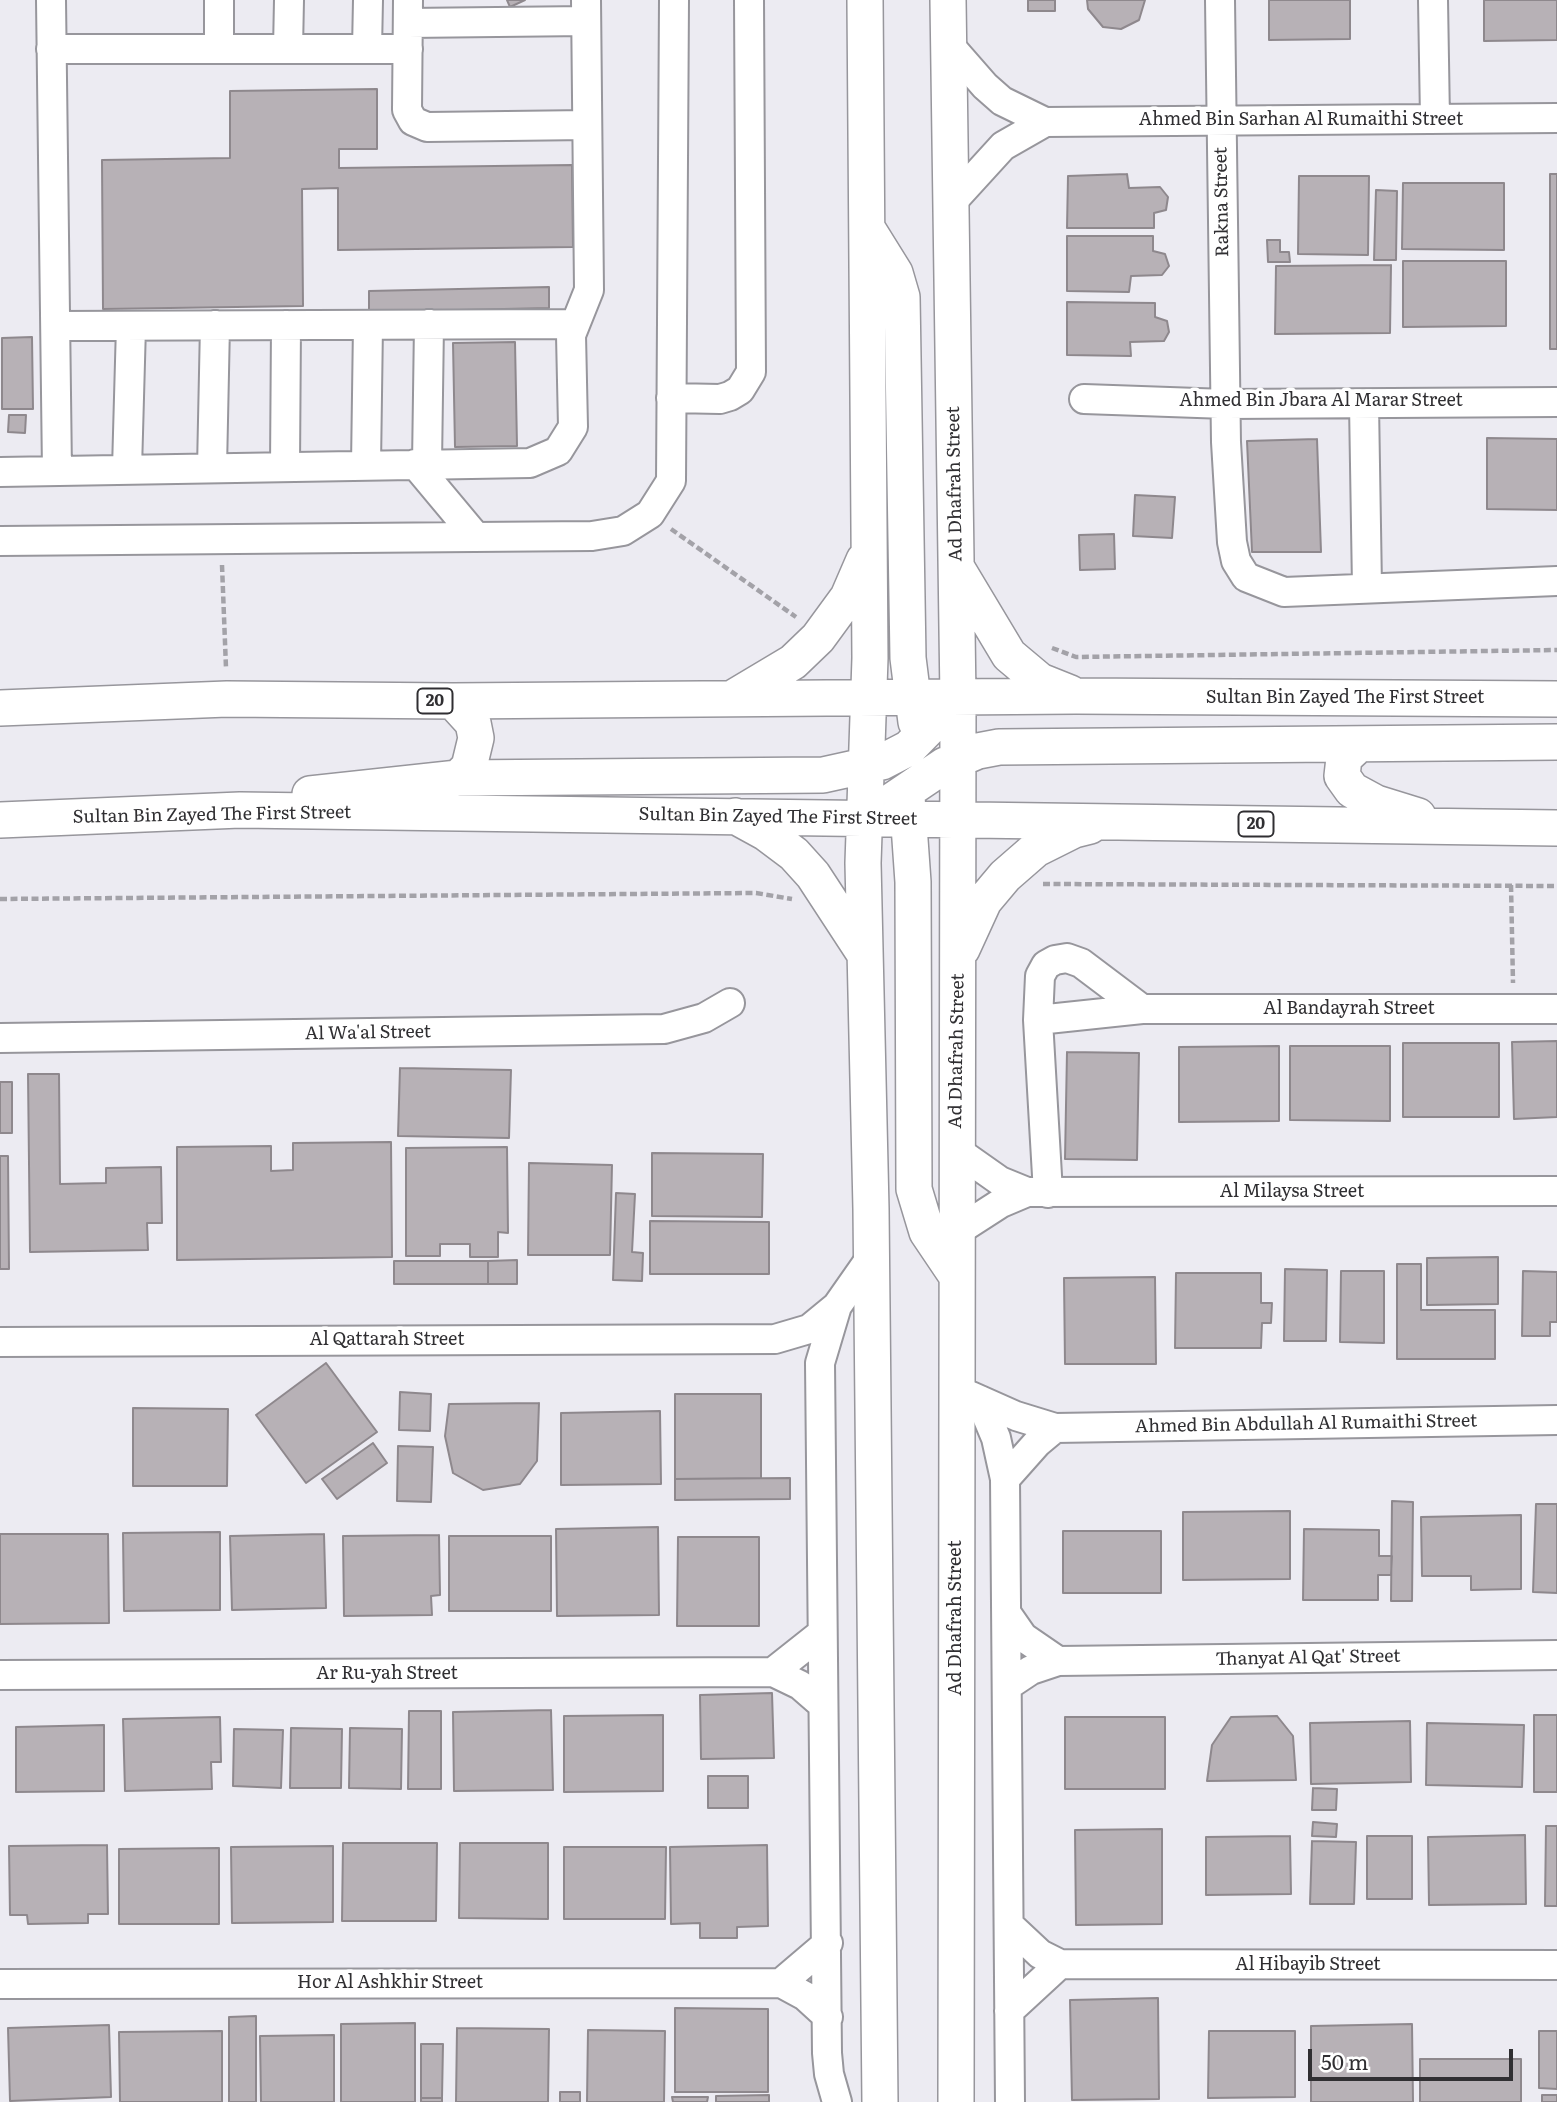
<!DOCTYPE html>
<style>
body{margin:0}
#map{position:relative;width:1557px;height:2102px;overflow:hidden;background:#ecebf2;font-family:Literata,serif}
canvas{display:block}
.scale{position:absolute;left:1308px;top:2049px;width:205px;height:32px;box-sizing:border-box;border:4px solid #302f32;border-top:0;padding-left:9px;font-size:21px;line-height:24px;white-space:nowrap;color:#302f32;-webkit-text-stroke:5px #fff;paint-order:stroke}
</style>
<div id="map">
<canvas width="1557" height="2102"></canvas>
<div class="scale">50 m</div>
</div>
<script>
const g = document.querySelector('canvas').getContext('2d');
g.lineJoin = 'round';
function paint(path, color) { g.fillStyle = color; g.fill(path, 'evenodd'); }
const poly = rows => new Path2D(rows.map(r => 'M' + r).join(''));
function stroke(path, color, width, dash) { g.strokeStyle = color; g.lineWidth = width; g.lineCap = dash ? 'butt' : 'round'; g.setLineDash(dash || []); g.stroke(path); }
function write(font, color, halo, rows, align = 'center') {
  g.font = font + ' Literata,serif'; g.lineWidth = 7; g.setLineDash([]); g.textBaseline = 'middle'; g.strokeStyle = halo; g.fillStyle = color; for (const [text, x, y, turn = 0] of rows) {
    g.save(); g.translate(x, y); g.rotate((+turn || 0) * Math.PI / 180); g.textAlign = isNaN(turn) ? turn : align; if (halo) g.strokeText(text, 0, 0); g.fillText(text, 0, 0); g.restore();
  }
}
const building = poly([
 [507,0,525,0,510,7,507,0],
 [1028,0,1055,0,1055,11,1028,11,1028,0],
 [1087,0,1145,0,1139,20,1121,29,1103,27,1088,9,1087,0],
 [1269,0,1350,0,1350,39,1269,40,1269,0],
 [1484,0,1557,0,1557,40,1484,41,1484,0],
 [377,89,377,149,339,149,339,168,572,165,573,247,338,250,338,188,302,189,303,306,103,309,102,160,230,158,230,91,377,89],
 [1127,174,1129,188,1160,187,1168,197,1166,210,1154,213,1154,228,1067,228,1068,176,1127,174],
 [1550,174,1557,174,1557,349,1550,349,1550,174],
 [1299,176,1369,176,1368,255,1298,254,1299,176],
 [1403,183,1504,183,1504,250,1402,249,1403,183],
 [1376,190,1397,191,1396,260,1374,260,1376,190],
 [1067,236,1153,236,1153,251,1165,254,1169,266,1162,275,1131,276,1129,292,1067,291,1067,236],
 [1267,240,1280,240,1280,252,1289,252,1290,262,1268,262,1267,240],
 [1403,261,1506,261,1506,326,1403,327,1403,261],
 [1391,265,1390,333,1275,334,1276,266,1391,265],
 [549,287,549,308,369,312,369,291,549,287],
 [1067,302,1155,303,1155,317,1167,321,1169,332,1164,341,1130,342,1131,356,1067,355,1067,302],
 [32,337,33,409,2,409,2,338,32,337],
 [515,342,517,446,455,447,453,343,515,342],
 [9,415,26,415,25,433,8,432,9,415],
 [1487,438,1557,439,1557,510,1487,509,1487,438],
 [1317,439,1321,552,1252,552,1247,441,1317,439],
 [1135,495,1175,497,1172,538,1133,536,1135,495],
 [1114,534,1115,569,1080,570,1079,535,1114,534],
 [1557,1041,1557,1117,1514,1119,1512,1042,1557,1041],
 [1403,1043,1499,1043,1499,1117,1403,1117,1403,1043],
 [1279,1046,1279,1121,1179,1122,1179,1047,1279,1046],
 [1290,1046,1390,1046,1390,1121,1290,1120,1290,1046],
 [1067,1052,1139,1053,1137,1160,1065,1159,1067,1052],
 [400,1068,511,1070,509,1138,398,1136,400,1068],
 [28,1074,59,1074,60,1184,106,1183,106,1168,161,1167,162,1223,147,1223,148,1250,30,1252,28,1074],
 [0,1082,12,1082,12,1133,0,1133,0,1082],
 [391,1142,392,1257,177,1260,177,1147,271,1146,271,1171,293,1170,293,1143,391,1142],
 [507,1147,508,1233,498,1232,498,1257,470,1257,470,1244,440,1244,440,1256,406,1256,406,1148,507,1147],
 [652,1153,763,1154,762,1217,652,1216,652,1153],
 [0,1156,8,1156,9,1269,0,1269,0,1156],
 [529,1163,612,1165,610,1255,528,1255,529,1163],
 [616,1193,635,1194,632,1252,643,1253,642,1281,613,1280,616,1193],
 [650,1221,769,1222,769,1274,650,1274,650,1221],
 [1498,1257,1498,1304,1427,1305,1427,1258,1498,1257],
 [517,1260,517,1284,488,1284,488,1261,517,1260],
 [394,1261,488,1261,488,1284,394,1284,394,1261],
 [1397,1264,1421,1264,1421,1310,1495,1310,1495,1359,1397,1359,1397,1264],
 [1285,1269,1327,1270,1326,1341,1284,1341,1285,1269],
 [1341,1271,1384,1271,1384,1343,1340,1342,1341,1271],
 [1523,1271,1557,1272,1557,1322,1550,1322,1550,1336,1522,1336,1523,1271],
 [1176,1273,1261,1273,1261,1303,1272,1303,1271,1323,1262,1323,1261,1348,1175,1348,1176,1273],
 [1155,1277,1156,1364,1065,1364,1064,1278,1155,1277],
 [326,1363,377,1432,306,1483,256,1415,326,1363],
 [400,1392,431,1394,430,1431,399,1430,400,1392],
 [675,1394,761,1394,761,1478,675,1479,675,1394],
 [539,1403,537,1461,520,1484,483,1490,453,1473,445,1436,449,1404,539,1403],
 [133,1408,228,1409,227,1486,133,1486,133,1408],
 [660,1411,661,1484,561,1485,561,1413,660,1411],
 [373,1443,387,1463,337,1499,322,1479,373,1443],
 [398,1446,433,1447,431,1502,397,1501,398,1446],
 [790,1478,790,1499,675,1500,675,1479,790,1478],
 [1392,1501,1413,1502,1412,1601,1391,1601,1392,1501],
 [1536,1504,1557,1504,1557,1593,1533,1592,1536,1504],
 [1290,1511,1290,1579,1183,1580,1183,1512,1290,1511],
 [1521,1515,1521,1589,1471,1590,1471,1576,1422,1576,1421,1517,1521,1515],
 [658,1527,659,1615,557,1616,556,1529,658,1527],
 [1304,1529,1379,1530,1379,1556,1392,1556,1391,1575,1378,1575,1378,1600,1303,1600,1304,1529],
 [1063,1531,1161,1531,1161,1593,1063,1593,1063,1531],
 [220,1532,220,1610,124,1611,123,1533,220,1532],
 [0,1534,108,1534,109,1623,0,1624,0,1534],
 [324,1534,326,1608,232,1610,230,1536,324,1534],
 [439,1535,440,1595,431,1596,432,1615,344,1616,343,1536,439,1535],
 [449,1536,551,1536,551,1611,449,1611,449,1536],
 [678,1537,759,1537,759,1626,677,1626,678,1537],
 [772,1693,774,1758,701,1759,700,1695,772,1693],
 [551,1710,553,1790,454,1791,453,1712,551,1710],
 [409,1711,441,1711,441,1789,408,1789,409,1711],
 [663,1715,663,1791,564,1792,564,1716,663,1715],
 [1534,1715,1557,1715,1557,1792,1534,1792,1534,1715],
 [1277,1716,1293,1736,1296,1780,1207,1781,1212,1745,1231,1717,1277,1716],
 [220,1717,221,1762,211,1762,212,1789,125,1791,123,1719,220,1717],
 [1065,1717,1165,1717,1165,1789,1065,1789,1065,1717],
 [1410,1721,1411,1782,1311,1784,1310,1723,1410,1721],
 [1427,1723,1524,1725,1522,1787,1426,1785,1427,1723],
 [104,1725,104,1791,16,1792,16,1727,104,1725],
 [291,1728,342,1729,341,1788,290,1788,291,1728],
 [350,1728,402,1729,401,1789,349,1788,350,1728],
 [234,1729,283,1730,281,1788,233,1786,234,1729],
 [708,1776,748,1776,748,1808,708,1808,708,1776],
 [1313,1788,1337,1789,1336,1810,1312,1810,1313,1788],
 [1313,1822,1337,1824,1336,1837,1312,1836,1313,1822],
 [1546,1826,1557,1826,1557,1906,1545,1906,1546,1826],
 [1162,1829,1162,1924,1076,1925,1075,1830,1162,1829],
 [1525,1835,1526,1904,1429,1905,1428,1837,1525,1835],
 [1290,1836,1291,1894,1206,1895,1206,1837,1290,1836],
 [1367,1836,1412,1836,1412,1899,1367,1899,1367,1836],
 [1312,1841,1356,1842,1354,1904,1310,1904,1312,1841],
 [343,1843,437,1843,436,1921,342,1921,343,1843],
 [460,1843,548,1843,548,1919,459,1918,460,1843],
 [107,1845,108,1914,88,1914,88,1923,28,1924,27,1915,10,1915,9,1846,107,1845],
 [767,1845,768,1926,737,1927,737,1938,700,1938,700,1923,671,1924,670,1847,767,1845],
 [333,1846,333,1922,232,1923,231,1847,333,1846],
 [564,1847,666,1847,665,1919,564,1919,564,1847],
 [219,1848,219,1924,119,1924,119,1849,219,1848],
 [1158,1998,1159,2099,1072,2100,1070,2000,1158,1998],
 [675,2008,768,2009,768,2092,675,2092,675,2008],
 [256,2016,256,2102,229,2102,229,2017,256,2016],
 [415,2023,415,2102,341,2102,341,2024,415,2023],
 [1412,2024,1413,2102,1311,2102,1311,2026,1412,2024],
 [109,2025,111,2097,10,2101,8,2028,109,2025],
 [457,2028,549,2029,548,2102,456,2102,457,2028],
 [588,2030,665,2031,664,2102,587,2102,588,2030],
 [222,2031,222,2102,120,2102,119,2032,222,2031],
 [1209,2031,1295,2031,1295,2097,1208,2098,1209,2031],
 [1539,2031,1557,2031,1557,2089,1539,2088,1539,2031],
 [334,2035,334,2102,261,2102,260,2036,334,2035],
 [421,2044,443,2044,442,2098,421,2098,421,2044],
 [1420,2059,1521,2059,1521,2102,1420,2102,1420,2059],
 [560,2092,580,2092,580,2102,560,2102,560,2092],
 [769,2095,769,2102,716,2102,716,2096,769,2095],
 [1542,2095,1557,2095,1557,2102,1542,2102,1542,2095],
 [672,2097,708,2097,707,2102,673,2102,672,2097],
 [421,2098,442,2098,442,2102,421,2102,421,2098]
]);
const path = poly([
 [671,529,796,617],
 [222,565,226,668],
 [1052,648,1076,657,1557,650],
 [1043,884,1557,886],
 [1511,885,1513,983],
 [0,899,756,893,792,899]
]);
const minor = poly([
 [51,0,57,471],
 [408,0,407,110,413,121,427,127,587,125],
 [1220,0,1226,442,1232,542,1236,561,1246,577,1284,592,1557,581],
 [1433,0,1435,119],
 [408,23,586,21],
 [950,46,985,86,1002,101,1045,122,1557,118],
 [51,49,408,49],
 [219,49,219,0],
 [288,49,289,0],
 [367,49,368,0],
 [951,203,1003,146,1045,122],
 [56,326,574,324],
 [671,398,720,399,730,396,740,390,751,372,749,0],
 [1084,399,1226,404,1557,402],
 [1364,404,1367,587],
 [415,464,476,537],
 [427,464,429,324],
 [366,465,368,325],
 [285,467,286,325],
 [212,468,215,325],
 [127,469,131,326],
 [0,472,530,463,558,451,573,427,571,335,589,290,586,0],
 [0,541,592,536,623,531,650,514,671,481,674,0],
 [1038,1020,1142,1009,1557,1009],
 [0,1038,664,1029,704,1018,730,1003],
 [956,1150,1000,1181,1027,1192,1557,1191],
 [1048,1193,1038,1020,1040,976,1046,965,1055,960,1067,958,1081,963,1142,1009],
 [956,1232,1001,1203,1027,1192],
 [0,1342,775,1339,809,1329,837,1306],
 [971,1396,1016,1416,1055,1428,1557,1420],
 [980,1400,996,1438,1005,1479,1010,2102],
 [1005,1479,1037,1443,1055,1428],
 [1007,1614,1023,1637,1058,1661],
 [773,1672,821,1634],
 [0,1675,773,1672,800,1685,823,1705],
 [1007,1686,1031,1670,1058,1661,1557,1655],
 [1009,1925,1040,1954,1060,1964,1557,1965],
 [781,1983,828,1943],
 [0,1984,781,1983,805,1996,828,2017],
 [1009,2011,1060,1964],
 [837,2102,829,2074,827,2053,820,1363,837,1306,872,1256]
]);
const major = poly([
 [865,0,870,658,863,863,871,1209,880,2102],
 [948,0,958,698,956,2102],
 [867,228,895,273,902,297,908,658,916,722],
 [958,570,1009,655,1040,681,1070,693],
 [736,696,793,662,818,638,848,597,864,560],
 [453,701,473,723,476,738,469,767,458,778],
 [0,708,227,699,453,701,1076,696,1557,699],
 [1358,745,1344,758,1342,776,1352,790,1376,803,1418,816],
 [310,794,458,778,823,775,882,762,909,748,958,698],
 [907,797,913,882,914,1189,927,1232,956,1275],
 [735,816,766,833,794,854,813,875,864,953],
 [865,819,945,765,978,751,999,747,1557,742],
 [0,820,240,810,1557,828],
 [962,949,984,901,1005,876,1036,849,1074,830,1090,826]
]);
const shields = [
 [435,701,35],
 [1256,824,35]
];
const shieldNames = [
 ["20",435,701],
 ["20",1256,824]
];
const streetNames = [
 ["Ahmed Bin Sarhan Al Rumaithi Street",1301,120],
 ["Rakna Street",1222,202,-91],
 ["Ahmed Bin Jbara Al Marar Street",1321,401],
 ["Ad Dhafrah Street",955,484,-91],
 ["Sultan Bin Zayed The First Street",1345,698],
 ["Sultan Bin Zayed The First Street",212,815,-1],
 ["Sultan Bin Zayed The First Street",778,817,1],
 ["Al Bandayrah Street",1349,1009],
 ["Al Wa'al Street",368,1033,-1],
 ["Ad Dhafrah Street",957,1051,-89],
 ["Al Milaysa Street",1292,1192],
 ["Al Qattarah Street",387,1340],
 ["Ahmed Bin Abdullah Al Rumaithi Street",1306,1424,-1],
 ["Ad Dhafrah Street",956,1618,-90],
 ["Thanyat Al Qat' Street",1308,1658,-1],
 ["Ar Ru-yah Street",387,1674],
 ["Al Hibayib Street",1308,1965],
 ["Hor Al Ashkhir Street",390,1983]
];
paint(building, '#b7b1b6');
stroke(building, '#8e888d', 2);
stroke(minor, '#97969c', 32);
stroke(major, '#97969c', 38);
stroke(path, '#a3a2a8', 4.5, [7, 3.5]);
stroke(minor, '#fff', 28);
stroke(major, '#fff', 35);
for (const [x, y, w] of shields) { const box = new Path2D(); box.roundRect(x - w / 2, y - 12.5, w, 25, 5); g.fillStyle = '#fff'; g.fill(box); stroke(box, '#302f32', 2); }
write('bold 16px', '#302f32', null, shieldNames);
write('18px', '#302f32', '#fff', streetNames);
</script>
